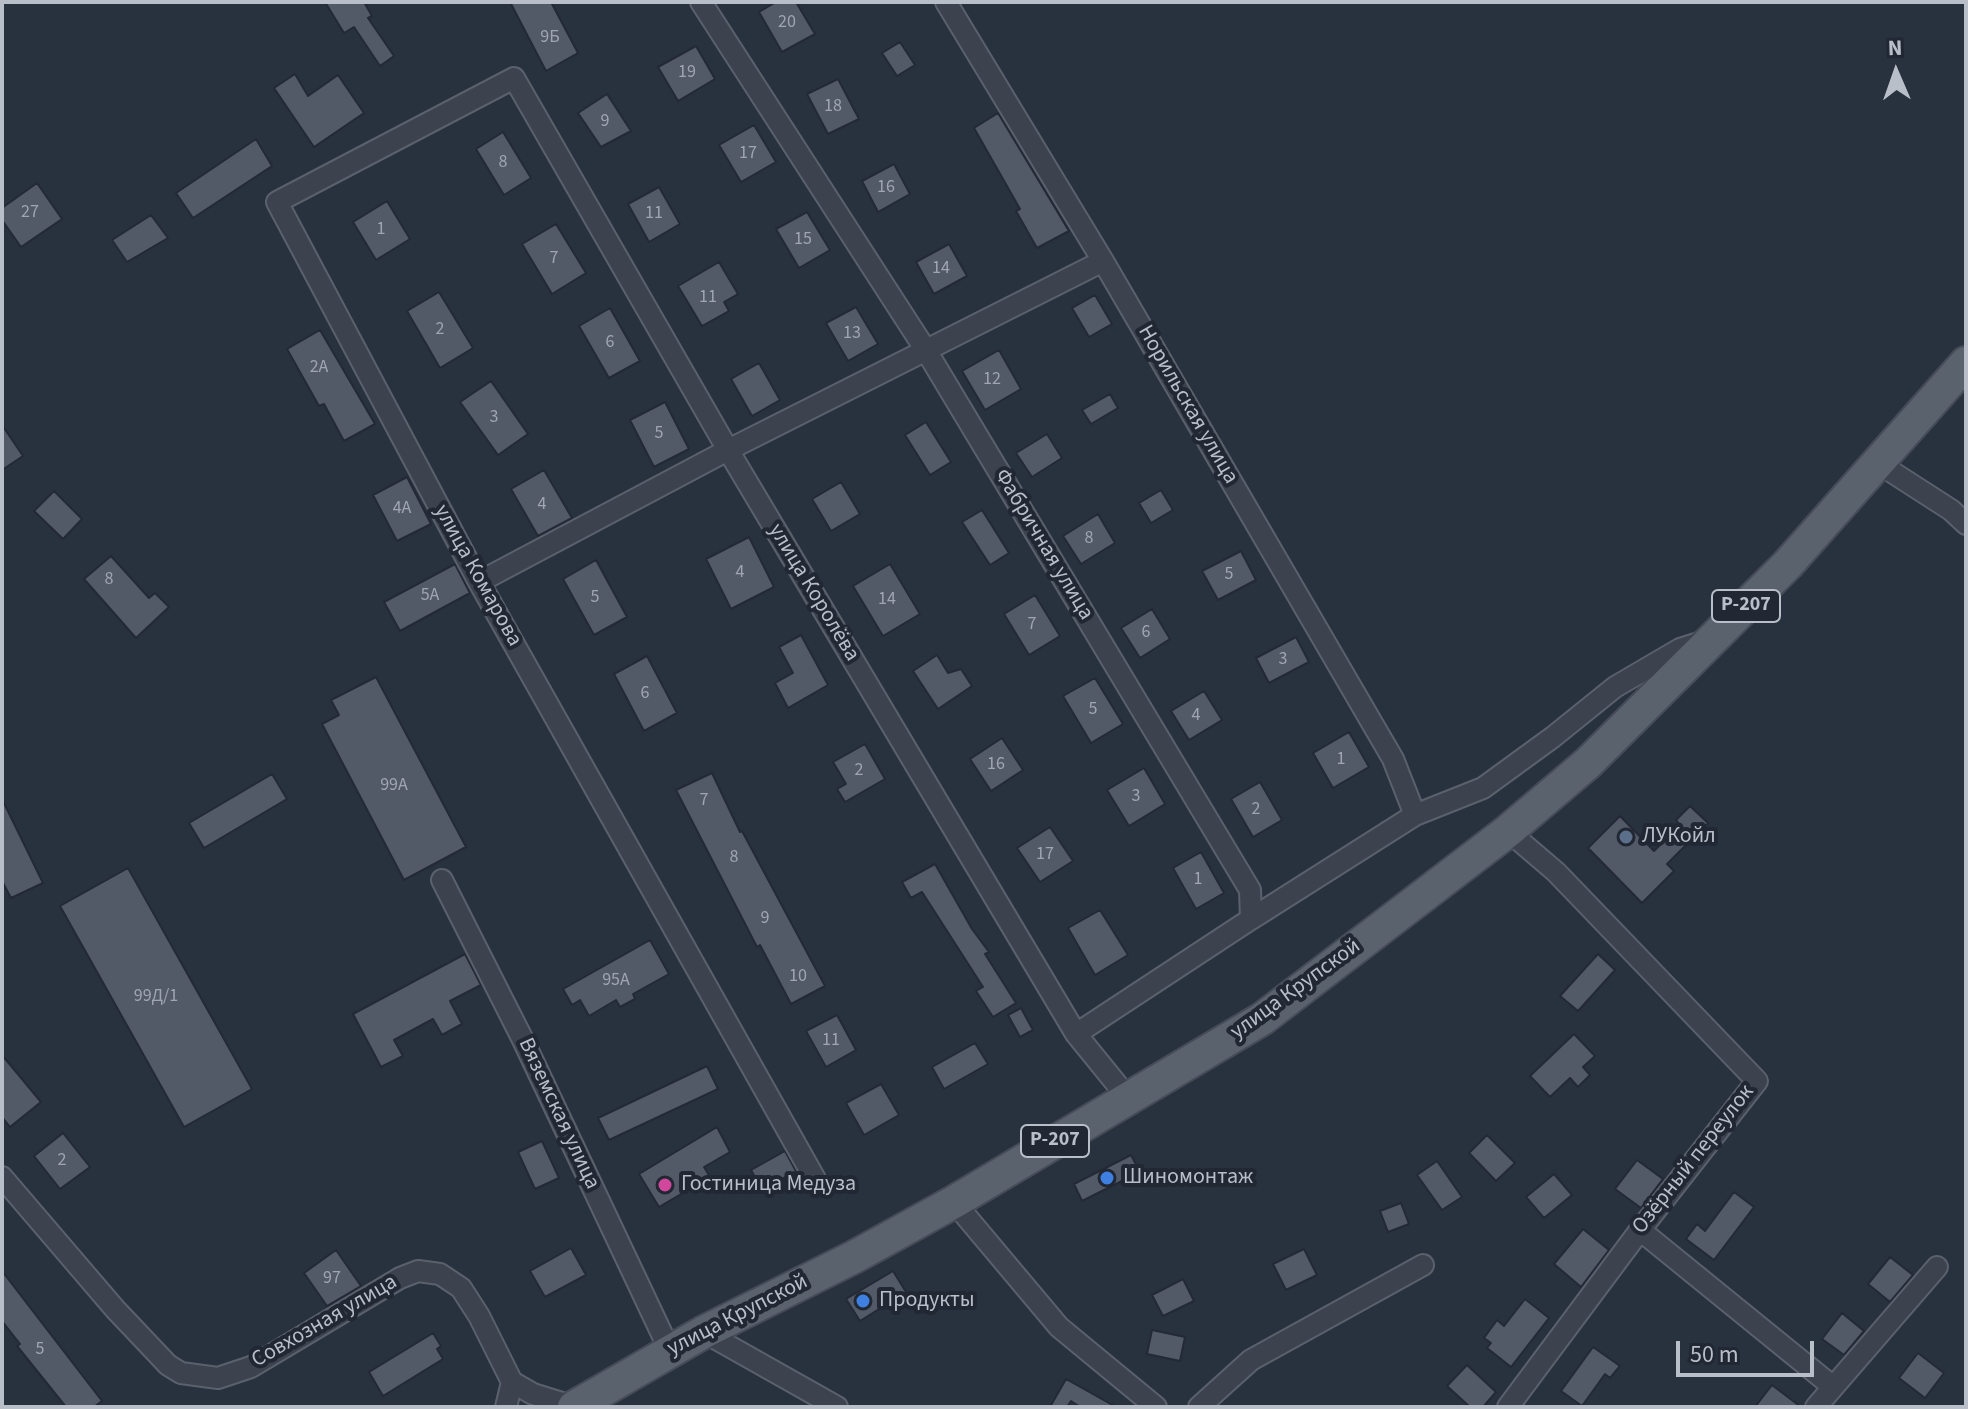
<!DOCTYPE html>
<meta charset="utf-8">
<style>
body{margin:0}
#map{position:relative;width:1968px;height:1409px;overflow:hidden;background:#28313e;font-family:"Source Sans 3",sans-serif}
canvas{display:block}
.frame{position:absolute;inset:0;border:4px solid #b9bfc9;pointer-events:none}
.north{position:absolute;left:1856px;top:32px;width:80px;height:80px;-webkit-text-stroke:6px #212833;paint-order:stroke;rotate:358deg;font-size:22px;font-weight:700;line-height:32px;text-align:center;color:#b9bfc9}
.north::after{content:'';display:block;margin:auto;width:28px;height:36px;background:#b9bfc9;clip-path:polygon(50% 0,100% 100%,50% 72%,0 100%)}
.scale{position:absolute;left:1676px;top:1341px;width:138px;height:36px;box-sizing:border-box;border:4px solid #b9bfc9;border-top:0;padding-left:10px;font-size:24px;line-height:28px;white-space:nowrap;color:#b9bfc9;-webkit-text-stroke:6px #212833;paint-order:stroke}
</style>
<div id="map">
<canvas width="1968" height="1409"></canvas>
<div class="frame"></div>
<div class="north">N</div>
<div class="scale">50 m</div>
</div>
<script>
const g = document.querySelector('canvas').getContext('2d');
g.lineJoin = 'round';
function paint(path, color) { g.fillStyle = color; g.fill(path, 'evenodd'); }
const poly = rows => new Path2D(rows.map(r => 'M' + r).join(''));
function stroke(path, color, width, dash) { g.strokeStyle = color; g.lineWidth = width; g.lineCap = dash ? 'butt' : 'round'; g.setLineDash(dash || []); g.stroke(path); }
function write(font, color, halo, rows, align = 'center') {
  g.font = font + ' "Source Sans 3",sans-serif'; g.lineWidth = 8; g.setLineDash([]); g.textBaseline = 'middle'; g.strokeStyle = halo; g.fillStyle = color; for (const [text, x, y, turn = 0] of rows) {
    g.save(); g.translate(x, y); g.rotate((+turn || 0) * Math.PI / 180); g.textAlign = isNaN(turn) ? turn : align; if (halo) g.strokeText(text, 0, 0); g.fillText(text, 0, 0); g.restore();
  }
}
const building = poly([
 [325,2,364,2,372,16,368,18,394,56,380,66,354,27,344,33,325,2],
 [510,2,551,2,578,53,546,71,510,2],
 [776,2,796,2,815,34,782,52,759,12,776,2],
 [900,42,915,65,897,76,882,53,900,42],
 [696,46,715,79,678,101,658,67,696,46],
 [295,74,308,96,338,75,364,113,314,147,274,88,295,74],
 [838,79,859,119,828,134,807,94,838,79],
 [607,94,631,131,601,147,578,113,607,94],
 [998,113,1069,231,1037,248,1016,211,1020,209,974,128,998,113],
 [754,125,776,162,741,182,719,145,754,125],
 [503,132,531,178,504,195,476,149,503,132],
 [256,139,272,166,193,218,176,193,256,139],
 [894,164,910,194,878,212,862,181,894,164],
 [37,183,62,219,21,247,2,220,2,208,37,183],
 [659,187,680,224,649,242,628,204,659,187],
 [387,201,410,239,376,260,353,222,387,201],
 [807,212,830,250,799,268,776,229,807,212],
 [151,215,168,238,127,262,112,240,151,215],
 [556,224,586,273,552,294,522,244,556,224],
 [949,244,967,276,934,294,916,262,949,244],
 [719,262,738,294,724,302,729,311,702,326,678,286,719,262],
 [439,292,473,348,440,368,407,311,439,292],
 [1095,295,1112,324,1089,337,1072,308,1095,295],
 [856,307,878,344,848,361,826,323,856,307],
 [610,308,640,361,609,378,579,326,610,308],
 [320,330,375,424,344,441,324,404,319,406,287,349,320,330],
 [999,350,1021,389,985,410,962,371,999,350],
 [759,363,780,400,752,416,731,379,759,363],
 [491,381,528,434,498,455,460,402,491,381],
 [1110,394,1118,408,1091,424,1082,410,1110,394],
 [665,402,689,449,654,467,630,420,665,402],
 [926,422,951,462,930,475,905,435,926,422],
 [2,425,23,456,2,470,2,425],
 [1047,434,1062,458,1032,477,1016,453,1047,434],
 [544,470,572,518,538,536,511,489,544,470],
 [407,477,431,524,397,541,373,495,407,477],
 [841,482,860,514,831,531,812,499,841,482],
 [1161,490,1173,510,1151,523,1139,503,1161,490],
 [54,491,82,519,63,539,34,511,54,491],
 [982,510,1009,553,990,565,962,522,982,510],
 [1098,514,1115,543,1081,564,1063,536,1098,514],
 [749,537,774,587,731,609,706,559,749,537],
 [1241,551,1256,580,1218,600,1202,571,1241,551],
 [111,556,149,598,155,593,169,607,136,638,84,579,111,556],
 [596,560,627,617,594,635,563,579,596,560],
 [455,564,470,593,400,631,384,602,455,564],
 [890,564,920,614,883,636,853,586,890,564],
 [1035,595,1060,636,1029,655,1004,614,1035,595],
 [1152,609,1170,639,1140,658,1121,628,1152,609],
 [801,635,828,685,788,708,775,683,793,673,779,647,801,635],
 [1296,637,1309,662,1269,683,1256,658,1296,637],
 [937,655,948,673,961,669,972,686,938,709,913,671,937,655],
 [647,656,677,713,644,731,614,674,647,656],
 [376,677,466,847,404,880,322,724,339,715,331,700,376,677],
 [1095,678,1123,724,1091,743,1063,696,1095,678],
 [1204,691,1222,720,1189,740,1171,711,1204,691],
 [1349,732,1369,767,1333,788,1313,753,1349,732],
 [1002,738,1023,770,991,791,970,759,1002,738],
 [865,744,885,779,845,802,837,789,846,784,833,762,865,744],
 [1144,768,1165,804,1129,826,1107,790,1144,768],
 [712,773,740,832,742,831,825,986,791,1004,760,945,757,947,676,790,712,773],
 [272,774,287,799,204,848,189,823,272,774],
 [1260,782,1282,820,1253,837,1231,799,1260,782],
 [2,799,43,883,11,898,2,881,2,799],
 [1690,806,1708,823,1667,864,1674,871,1642,903,1588,848,1620,816,1654,851,1680,825,1676,820,1690,806],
 [1050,827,1073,861,1040,882,1017,848,1050,827],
 [1201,852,1224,893,1196,909,1173,868,1201,852],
 [935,864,972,929,989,952,985,954,1016,1003,993,1017,976,991,983,987,922,892,911,898,902,882,935,864],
 [128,868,252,1089,184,1127,60,906,128,868],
 [1100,910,1128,955,1095,975,1068,928,1100,910],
 [650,940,669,974,633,994,635,999,620,1007,616,1000,589,1016,580,1000,572,1005,563,989,650,940],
 [465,954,481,985,450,1001,462,1024,442,1035,433,1019,394,1040,403,1056,381,1067,353,1014,465,954],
 [1598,954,1615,970,1578,1011,1560,996,1598,954],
 [1021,1008,1033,1030,1020,1037,1008,1015,1021,1008],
 [837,1015,856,1050,826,1067,806,1031,837,1015],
 [1574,1034,1595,1056,1583,1067,1590,1075,1578,1087,1570,1078,1550,1097,1530,1076,1574,1034],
 [975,1043,988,1064,944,1089,932,1067,975,1043],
 [2,1055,41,1102,10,1127,2,1117,2,1055],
 [707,1066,718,1089,609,1140,598,1118,707,1066],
 [881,1084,899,1115,864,1135,846,1103,881,1084],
 [717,1127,730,1152,704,1167,710,1177,659,1207,639,1174,717,1127],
 [63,1133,90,1167,60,1189,34,1156,63,1133],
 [1487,1135,1515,1163,1496,1181,1469,1153,1487,1135],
 [542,1141,559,1178,535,1189,518,1152,542,1141],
 [785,1151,796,1171,762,1190,751,1170,785,1151],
 [1131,1155,1140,1172,1082,1201,1074,1184,1131,1155],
 [1637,1160,1663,1179,1641,1208,1615,1189,1637,1160],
 [1437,1161,1462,1197,1442,1210,1417,1175,1437,1161],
 [1554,1174,1572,1195,1544,1218,1526,1197,1554,1174],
 [1734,1192,1754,1207,1714,1260,1686,1239,1697,1224,1705,1231,1734,1192],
 [1401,1203,1409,1224,1388,1232,1380,1211,1401,1203],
 [1583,1229,1609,1250,1581,1287,1554,1264,1583,1229],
 [571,1248,586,1275,545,1297,530,1271,571,1248],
 [1304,1249,1317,1275,1286,1290,1273,1264,1304,1249],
 [336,1250,361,1286,327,1306,304,1273,336,1250],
 [1890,1257,1913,1275,1890,1302,1868,1284,1890,1257],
 [2,1271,102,1401,94,1407,66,1407,17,1346,20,1344,2,1321,2,1271],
 [893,1271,906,1292,860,1321,846,1299,893,1271],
 [1183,1279,1194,1301,1163,1316,1152,1295,1183,1279],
 [1525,1299,1549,1318,1511,1367,1487,1348,1491,1343,1484,1338,1497,1320,1504,1326,1525,1299],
 [1842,1313,1864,1331,1844,1355,1822,1339,1842,1313],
 [1152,1330,1185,1337,1180,1361,1147,1354,1152,1330],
 [433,1333,441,1346,437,1349,443,1359,383,1396,369,1372,433,1333],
 [1593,1347,1620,1366,1610,1378,1605,1374,1582,1406,1561,1391,1593,1347],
 [1918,1353,1944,1373,1925,1398,1899,1378,1918,1353],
 [1467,1365,1496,1392,1483,1407,1470,1407,1447,1386,1467,1365],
 [1066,1379,1116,1407,1080,1407,1071,1401,1067,1407,1050,1407,1066,1379],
 [1772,1385,1801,1407,1755,1407,1772,1385]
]);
const street = poly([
 [701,2,927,352,1250,890,1251,919,1076,1034],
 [946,2,1103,261,1393,759,1415,815],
 [1878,463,1951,510,1966,524],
 [479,582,728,450,1103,261],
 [1508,831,1556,872,1757,1081,1640,1230,1508,1407],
 [442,880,523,1040,670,1351],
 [1251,919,1415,815,1483,788,1553,737,1615,687,1680,649,1705,641],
 [2,1177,115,1309,168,1365,181,1373,218,1378,251,1367,400,1278,418,1271,440,1274,461,1288,479,1316,512,1382,533,1394,575,1407],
 [815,1179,479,582,277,202,514,78,728,450,1076,1034,1128,1098],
 [954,1202,1059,1327,1156,1407],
 [1640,1230,1832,1386],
 [704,1332,837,1407],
 [506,1407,512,1382],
 [1199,1407,1251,1360,1423,1265],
 [1816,1407,1937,1267]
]);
const primary = poly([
 [574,1407,704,1332,854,1257,954,1202,1262,1019,1508,831,1588,763,1788,564,1966,363]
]);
const markers = [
 [1626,837,8,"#5c6f8a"],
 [1107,1178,8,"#3f7fe0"],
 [665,1185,8,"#d1479c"],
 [863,1301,8,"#3f7fe0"]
];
const numberNames = [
 ["20",787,23],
 ["9Б",550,38],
 ["19",687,73],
 ["18",833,107],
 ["9",605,122],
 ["17",748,154],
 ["8",503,163],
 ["16",886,188],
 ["27",30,213],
 ["11",654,214],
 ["1",381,230],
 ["15",803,240],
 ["7",554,259],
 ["14",941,269],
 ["11",708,298],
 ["2",440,330],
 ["13",852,334],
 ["6",610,343],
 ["2А",319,368],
 ["12",992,380],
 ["3",494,418],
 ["5",659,434],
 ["4",542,505],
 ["4А",402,509],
 ["8",1089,539],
 ["4",740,573],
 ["5",1229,575],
 ["8",109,580],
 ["5А",430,596],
 ["5",595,598],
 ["14",887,600],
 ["7",1032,625],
 ["6",1146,633],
 ["3",1283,660],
 ["6",645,694],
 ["5",1093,710],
 ["4",1196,716],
 ["1",1341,760],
 ["16",996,765],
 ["2",859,771],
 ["99А",394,786],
 ["3",1136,797],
 ["7",704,801],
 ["2",1256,810],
 ["17",1045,855],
 ["8",734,858],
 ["1",1198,880],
 ["9",765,919],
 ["10",798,977],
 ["95А",616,981],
 ["99Д/1",156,997],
 ["11",831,1041],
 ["2",62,1161],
 ["97",332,1279],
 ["5",40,1350]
];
const shields = [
 [1746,606,68],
 [1055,1141,68]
];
const shieldNames = [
 ["Р-207",1746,606],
 ["Р-207",1055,1141]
];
const streetNames = [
 ["Норильская улица",1187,405,60],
 ["Фабричная улица",1043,545,59],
 ["улица Комарова",477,576,61],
 ["улица Королёва",813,593,59],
 ["улица Крупской",1296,990,-36],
 ["Вяземская улица",558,1114,65],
 ["Озёрный переулок",1694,1160,-52],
 ["улица Крупской",738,1316,-27],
 ["Совхозная улица",325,1322,-30]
];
const poiNames = [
 ["ЛУКойл",1642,837],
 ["Шиномонтаж",1123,1178],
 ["Гостиница Медуза",681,1185],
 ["Продукты",879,1301]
];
paint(building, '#525a68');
stroke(building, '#232a35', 2);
stroke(street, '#5a616c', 24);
stroke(primary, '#464c57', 36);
stroke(street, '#3c434e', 20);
stroke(primary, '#5a626e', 32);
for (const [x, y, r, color] of markers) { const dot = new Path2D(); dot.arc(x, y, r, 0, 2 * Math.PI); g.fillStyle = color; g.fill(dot); stroke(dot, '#212833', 3); }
write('18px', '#9fa6b1', null, numberNames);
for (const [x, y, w] of shields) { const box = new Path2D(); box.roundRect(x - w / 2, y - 16, w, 32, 6); g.fillStyle = '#212833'; g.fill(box); stroke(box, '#b9bfc9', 2); }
write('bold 20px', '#b9bfc9', null, shieldNames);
write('22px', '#b9bfc9', '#212833', streetNames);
write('22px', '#b9bfc9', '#212833', poiNames, 'left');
</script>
